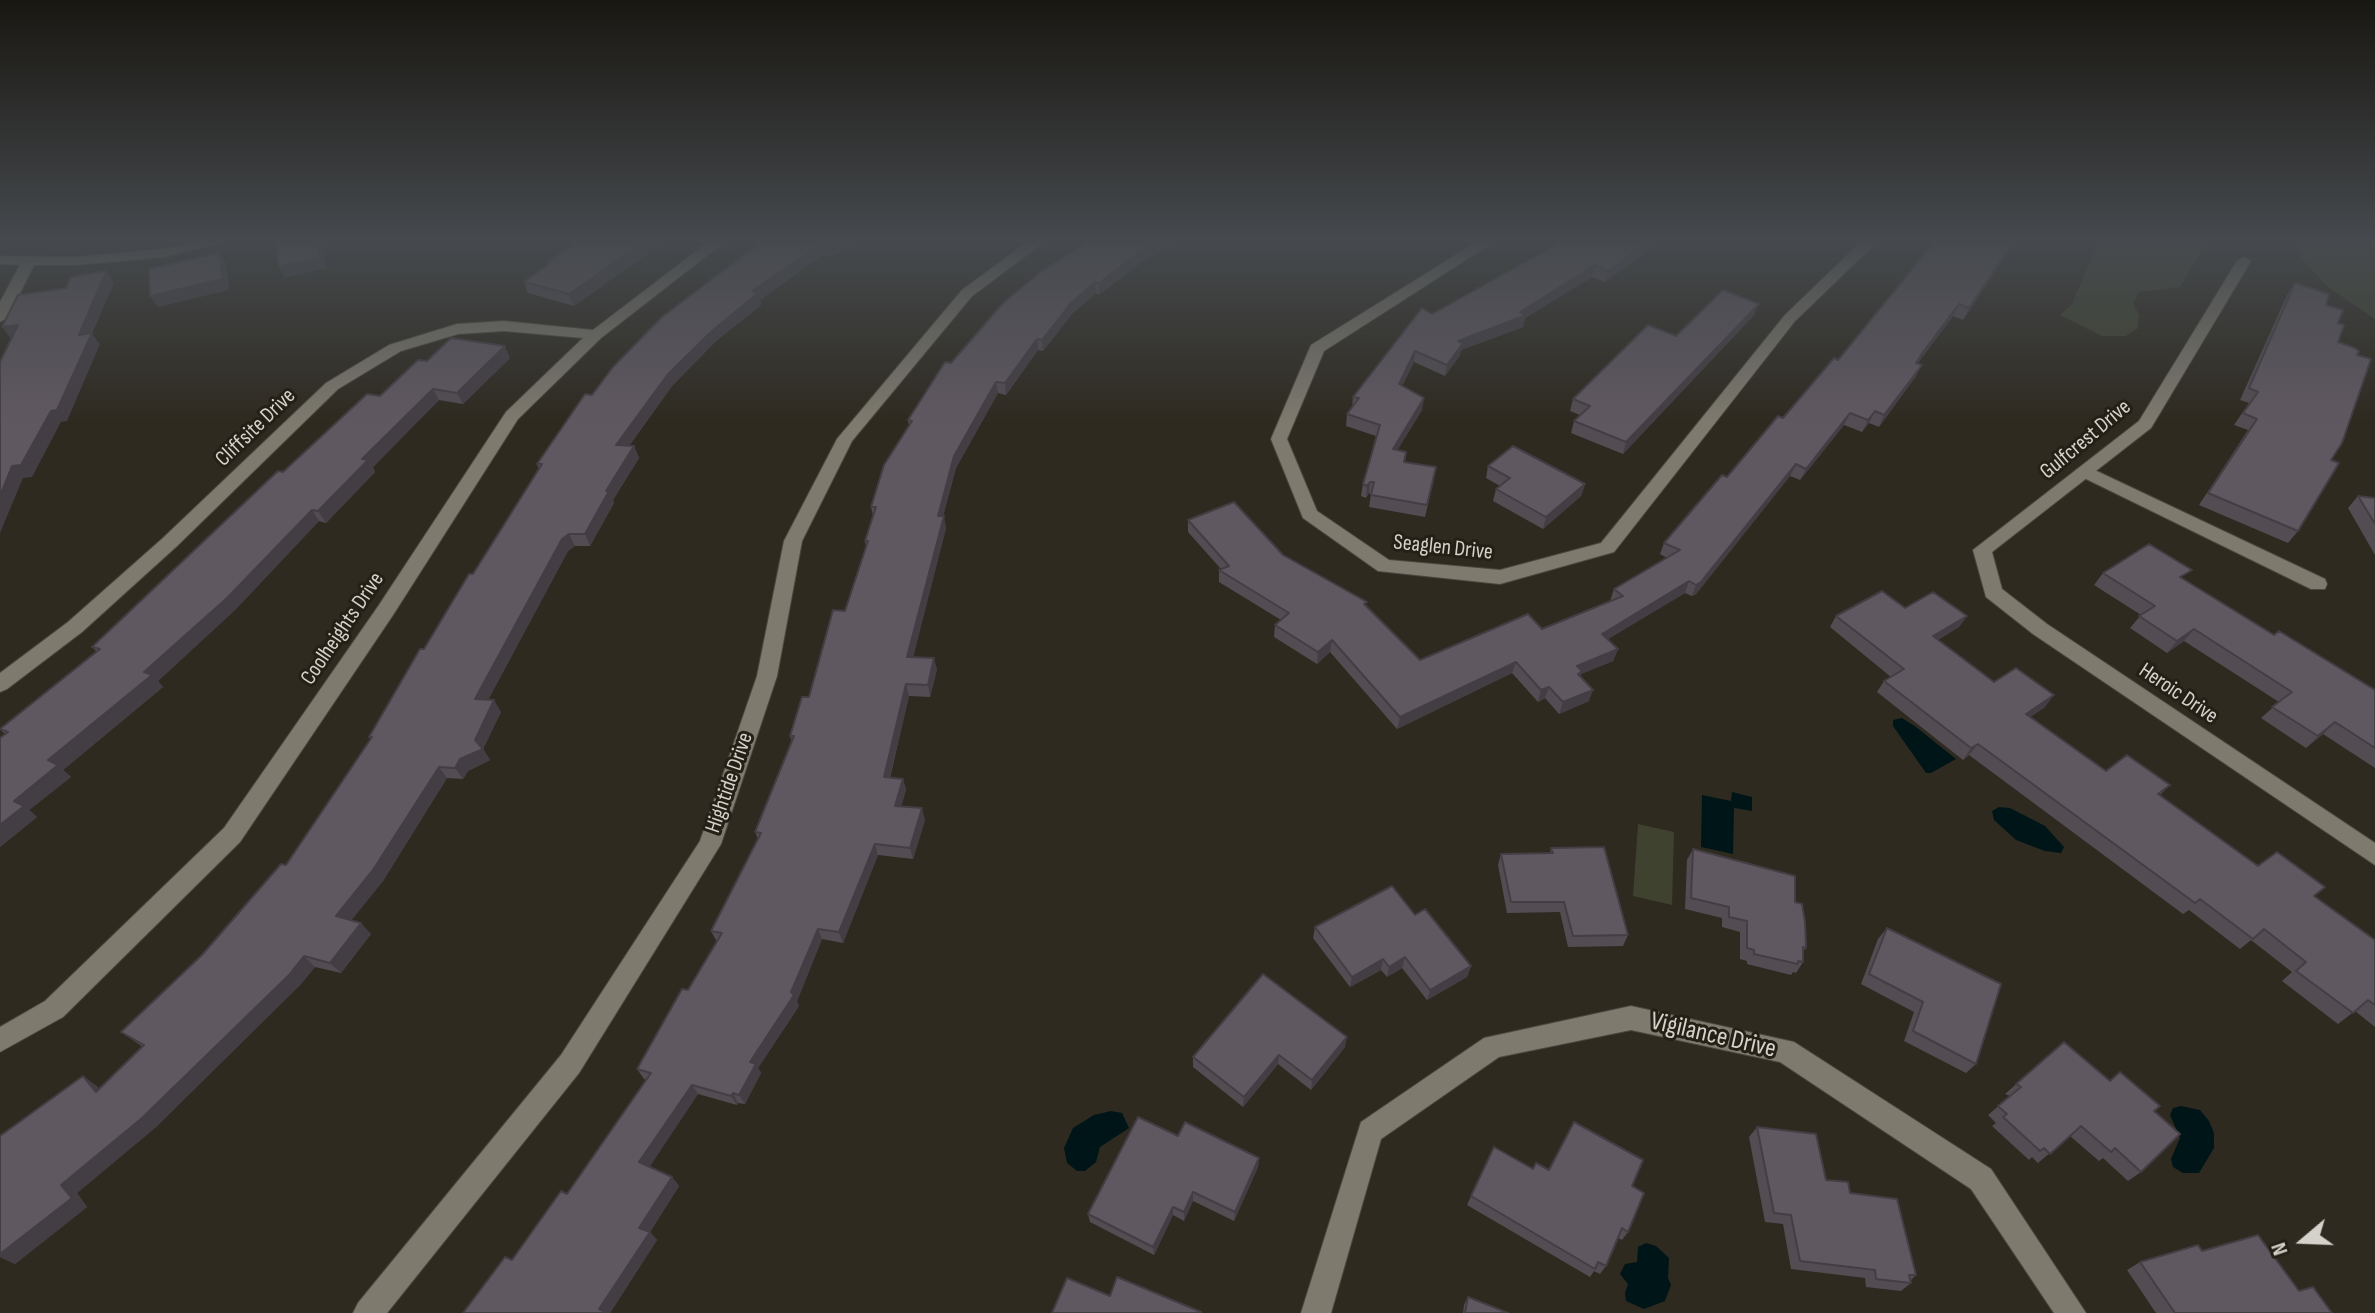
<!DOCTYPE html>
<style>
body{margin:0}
#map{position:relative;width:2375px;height:1313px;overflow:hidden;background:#2e2a20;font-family:"Sofia Sans Condensed",sans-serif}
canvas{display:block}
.north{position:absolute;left:2263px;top:1201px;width:80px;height:80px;-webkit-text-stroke:6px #242016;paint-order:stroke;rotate:251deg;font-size:22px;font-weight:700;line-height:32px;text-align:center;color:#d4d2cb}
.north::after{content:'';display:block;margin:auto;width:28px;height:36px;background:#d4d2cb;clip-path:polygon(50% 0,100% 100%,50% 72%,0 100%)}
</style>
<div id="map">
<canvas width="2375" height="1313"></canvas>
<div class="north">N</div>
</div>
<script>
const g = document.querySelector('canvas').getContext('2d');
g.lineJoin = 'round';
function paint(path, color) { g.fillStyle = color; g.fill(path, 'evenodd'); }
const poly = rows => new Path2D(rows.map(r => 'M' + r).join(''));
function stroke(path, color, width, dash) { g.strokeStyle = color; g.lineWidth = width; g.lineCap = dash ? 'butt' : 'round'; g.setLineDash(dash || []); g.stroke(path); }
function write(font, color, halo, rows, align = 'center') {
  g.font = font + ' "Sofia Sans Condensed",sans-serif'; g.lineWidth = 6; g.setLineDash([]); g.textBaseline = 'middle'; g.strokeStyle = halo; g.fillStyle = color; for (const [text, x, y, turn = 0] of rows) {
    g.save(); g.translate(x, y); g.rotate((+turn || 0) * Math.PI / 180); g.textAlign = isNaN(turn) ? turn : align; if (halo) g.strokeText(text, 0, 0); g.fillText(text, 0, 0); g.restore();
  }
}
const green = poly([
 [2099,240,2209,240,2180,287,2139,292,2133,303,2139,315,2138,328,2126,336,2102,336,2060,315,2072,304],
 [2291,240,2375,240,2375,319,2328,287,2306,264],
 [1638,824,1674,832,1672,905,1633,896]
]);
const water = poly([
 [1902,718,1916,727,1956,759,1931,773,1926,773,1893,726,1893,720],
 [1732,792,1752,797,1752,811,1734,808,1733,854,1701,847,1702,795,1731,801],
 [1999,807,2010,808,2045,826,2064,847,2061,853,2045,851,2016,840,1994,820,1992,811],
 [2181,1106,2200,1110,2209,1121,2214,1133,2214,1148,2199,1173,2183,1173,2173,1167,2171,1159,2180,1138,2170,1115,2173,1108],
 [1111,1111,1122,1113,1129,1128,1100,1147,1096,1162,1085,1171,1077,1171,1067,1163,1064,1148,1073,1128,1094,1115],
 [1646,1243,1656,1246,1669,1258,1668,1278,1671,1285,1665,1301,1644,1309,1626,1301,1625,1293,1628,1284,1620,1274,1625,1264,1637,1262,1638,1247]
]);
const service = poly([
 [2084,465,2325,579,2327,584,2325,589,2311,589,2078,475,2075,471,2084,465]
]);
const minor = poly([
 [203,240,231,240,164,257,77,265,34,265,8,317,0,322,0,302,20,265,0,264,0,256,77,257,164,249,203,240],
 [711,240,727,240,601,338,518,419,393,615,240,842,63,1017,0,1052,0,1027,45,1001,224,828,379,605,506,412,583,338,504,331,458,334,401,351,338,389,177,546,82,632,7,689,0,692,0,673,68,622,163,538,326,383,389,345,457,324,504,321,593,330,711,240],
 [1030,240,1047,240,972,296,852,441,802,541,777,676,721,844,579,1073,387,1313,353,1313,358,1303,561,1055,700,841,757,676,784,541,837,439,962,290,1030,240],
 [1480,240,1497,240,1324,351,1287,439,1317,511,1389,560,1500,570,1601,543,1785,315,1863,240,1879,240,1795,321,1614,552,1500,584,1378,571,1303,518,1271,439,1311,345,1480,240],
 [2244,257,2251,261,2151,428,1992,552,2002,589,2047,624,2375,843,2375,865,2033,634,1986,597,1973,550,2139,421,2237,261,2244,257],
 [1631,1006,1794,1042,1991,1169,2086,1313,2054,1313,1971,1189,1780,1062,1631,1030,1499,1057,1381,1139,1331,1313,1301,1313,1361,1122,1484,1038,1631,1006]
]);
const wall = poly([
 [580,240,667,240,574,306,528,293,524,282,548,264,547,262],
 [766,240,863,240,830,257,824,254,760,300,761,305,716,341,672,386,629,446,634,446,639,458,613,500,614,503,590,546,575,546,568,551,488,700,501,712,483,749,490,760,468,771,463,779,447,778,383,881,351,920,371,934,341,973,315,967,300,985,156,1127,77,1193,87,1207,15,1264,0,1257,0,1136,83,1076,99,1089,143,1047,121,1032,202,955,286,865,371,739,369,737,539,469,537,464,592,395],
 [1091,240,1185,240,1143,261,1099,295,1096,293,1072,314,1043,351,1038,350,1006,395,998,393,956,468,943,516,946,528,913,657,937,669,930,697,909,696,890,778,903,779,906,790,901,806,925,820,913,859,878,855,843,943,822,939,797,1001,799,1006,758,1068,761,1073,745,1104,738,1103,737,1105,698,1094,649,1166,672,1177,679,1186,650,1232,657,1240,610,1313,463,1313,512,1260,567,1194,647,1080,644,1079,637,1069,688,990,717,942,711,931,758,839,755,832,792,741,790,736,809,697,845,611,866,547,865,541,873,516,871,507,909,426,908,420,951,363],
 [1664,240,1605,282,1592,277,1525,318,1523,327,1461,350,1460,355,1445,376,1414,362,1402,386,1422,410,1397,450,1406,452,1405,462,1434,479,1425,517,1369,507,1371,494,1369,493,1366,498,1361,496,1363,484,1376,436,1346,426,1347,414,1352,408,1353,397,1432,314],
 [1936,240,2016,240,1963,320,1953,316,1918,363,1916,376,1879,427,1869,423,1862,432,1844,425,1800,480,1790,476,1696,594,1692,596,1685,593,1608,639,1618,649,1613,661,1581,674,1581,677,1589,701,1559,714,1545,698,1538,702,1512,673,1397,729,1330,652,1317,664,1274,637,1275,625,1281,620,1219,582,1219,570,1221,569,1188,532,1188,520,1283,555,1366,606,1420,660,1542,629,1610,601,1614,589,1667,558,1660,554,1664,543,1838,360],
 [2021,240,2036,240,2033,244],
 [2295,283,2326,305,2338,323,2338,342,2331,460,2298,531,2288,543,2199,505,2248,430,2234,425,2249,403,2240,400,2287,295],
 [1754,315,1623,454,1571,433,1574,421,1580,415,1570,411,1573,399,1676,336],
 [510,358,463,404,439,400,373,467,375,472,326,523,319,521,236,609,158,681,163,687,63,770,71,777,29,810,37,817,0,847,5,734,0,729,97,652,92,647,380,396,427,361],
 [1488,466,1585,484,1581,496,1543,529,1493,501,1496,489,1500,486,1486,478],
 [2358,496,2375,498,2375,555,2348,508],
 [2103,573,2184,580,2274,635,2375,690,2375,768,2323,734,2306,748,2261,718,2279,702,2184,641,2167,653,2130,628,2141,615,2094,585],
 [1905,608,1967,616,1959,627,1938,640,1994,682,2045,707,2030,717,2106,771,2170,785,2160,795,2258,866,2325,887,2314,896,2375,940,2375,1027,2355,1011,2338,1024,2282,981,2292,972,2251,940,2240,949,2189,910,2183,914,1969,755,1963,760,1877,692,1884,681,1891,677,1830,627,1836,616],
 [1551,848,1628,935,1623,946,1568,947,1560,912,1507,913,1498,865,1501,854,1550,853],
 [1693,849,1795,902,1806,948,1803,952,1803,962,1796,973,1793,972,1791,975,1747,964,1747,961,1740,959,1740,932,1722,927,1722,918,1685,909,1687,860],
 [1415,915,1471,966,1467,977,1427,1000,1402,968,1387,977,1381,970,1350,987,1313,938,1315,927],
 [1887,928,1976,1064,1966,1073,1904,1041,1914,1012,1861,984,1878,939],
 [2064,1042,2110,1081,2154,1111,2141,1172,2128,1181,2103,1158,2099,1161,2070,1136,2038,1163,2032,1157,2029,1160,1992,1126,1996,1123,1988,1115,2010,1096,2005,1094],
 [1345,1047,1311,1090,1278,1064,1243,1107,1193,1067,1193,1057],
 [1757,1127,1826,1180,1850,1193,1916,1275,1911,1280,1911,1283,1901,1291,1866,1287,1865,1278,1791,1269,1783,1224,1765,1222,1749,1137],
 [1178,1136,1259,1158,1258,1167,1234,1221,1193,1201,1184,1221,1173,1215,1154,1255,1090,1222,1088,1214],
 [1494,1147,1533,1169,1548,1170,1632,1186,1628,1232,1622,1240,1618,1238,1606,1266,1600,1274,1594,1271,1590,1277,1467,1205],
 [2202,1251,2299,1291,2332,1313,2156,1313,2127,1270,2140,1262],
 [1468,1297,1508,1313,1463,1313,1464,1305]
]);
const shadedWall = poly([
 [317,240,321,240,322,242,326,268,285,278,279,267],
 [647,240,667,240,574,306,569,294],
 [838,240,863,240,830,257,827,246],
 [1162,240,1185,240,1143,261,1099,295,1099,283,1142,250],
 [1651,240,1664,240,1605,282,1608,271],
 [2014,240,2016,240,1963,320,1969,308],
 [822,243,824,254,760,300,761,305,716,341,672,386,621,457,616,445,668,374,752,291],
 [219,253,226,264,229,290,158,307,150,296],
 [1595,265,1592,277,1525,318,1523,327,1461,350,1460,355,1445,376,1447,365,1458,341,1520,312],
 [106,271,114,283,92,334,100,344,67,421,61,422,32,477,23,478,0,533,0,496,12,466,51,411,79,335],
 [1095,282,1096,293,1072,314,1043,351,1042,340,1071,303],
 [1759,304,1754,315,1623,454,1626,442],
 [1959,304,1953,316,1910,374,1916,363],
 [18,325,11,339,2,327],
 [1037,339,1038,350,1006,395,1005,383],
 [505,346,510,358,463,404,457,393],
 [1415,351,1414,362,1397,396,1399,384],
 [1922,365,1916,376,1879,427,1884,415],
 [996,382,998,393,956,468,940,528,938,516,954,456],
 [433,389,439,400,373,467,375,472,326,523,318,511,362,459],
 [1424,398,1422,410,1391,461,1393,449],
 [1875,411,1869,423,1862,432,1868,420],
 [1850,413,1844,425,1800,480,1806,469],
 [634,446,639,458,613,500,614,503,590,546,585,534,606,491],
 [1796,464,1790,476,1696,594,1692,596,1696,585],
 [1370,482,1369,493,1366,498,1367,486],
 [1585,484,1581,496,1543,529,1546,517],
 [312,510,319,521,236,609,158,681,163,687,63,770,71,777,29,810,37,817,0,847,0,825,14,801,48,760,144,672],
 [944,516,946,528,910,669,907,657],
 [569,534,575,546,568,551,482,711,475,699,562,539],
 [1689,581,1685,593,1598,645,1602,634],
 [1967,616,1959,627,1926,647,1933,636],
 [2194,629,2184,641,2167,653,2177,641],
 [1332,640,1330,652,1317,664,1318,652],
 [1618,649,1613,661,1581,674,1578,683,1577,666],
 [934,658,937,669,930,697,928,685],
 [1516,662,1512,673,1397,729,1400,717],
 [906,684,909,696,887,788,884,777],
 [1549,687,1545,698,1538,702,1541,690],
 [1593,690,1589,701,1559,714,1563,702],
 [2054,695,2045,707,2017,725,2026,714],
 [494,700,501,712,483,749,490,760,468,771,463,779,455,768,475,740],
 [2335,722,2323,734,2306,748,2318,736],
 [1978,744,1969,755,1963,760,1971,748],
 [439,767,447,778,383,881,346,927,336,916],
 [903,779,906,790,898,817,895,806],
 [922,808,925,820,913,859,910,848],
 [875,844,878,855,843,943,839,932],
 [361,923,371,934,341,973,330,963],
 [818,929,822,939,797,1001,799,1006,758,1068,761,1073,745,1104,739,1095,750,1062,791,992],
 [304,956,315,967,300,985,156,1127,77,1193,87,1207,15,1264,0,1257,0,1254,61,1185],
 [1405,957,1402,968,1387,977,1389,967],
 [1383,959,1381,970,1350,987,1352,977],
 [1471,966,1467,977,1427,1000,1430,990],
 [1347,1037,1345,1047,1311,1090,1312,1080],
 [1279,1055,1278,1064,1243,1107,1244,1097],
 [83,1076,97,1086,110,1102,96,1092],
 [692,1085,698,1094,647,1171,639,1162],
 [733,1093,738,1103,737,1105,731,1096],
 [1259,1158,1258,1167,1234,1221,1235,1212],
 [672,1177,679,1186,647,1236,639,1228],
 [1193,1192,1193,1201,1184,1221,1184,1212],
 [1173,1207,1173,1215,1154,1255,1153,1247],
 [650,1232,657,1240,610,1313,604,1313,599,1309]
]);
const building = poly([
 [275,240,317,240,320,257,279,267,275,240],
 [580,240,647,240,569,294,524,282,550,263,547,262,580,240],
 [766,240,838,240,827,246,822,243,752,291,758,293,713,330,668,374,616,445,634,446,606,491,609,491,585,534,569,534,562,539,475,699,494,700,475,740,483,749,460,759,455,768,439,767,373,870,336,916,361,923,330,963,304,956,289,975,142,1118,61,1185,72,1198,0,1254,0,1136,83,1076,96,1092,144,1045,121,1032,202,955,281,864,286,865,372,737,369,737,420,649,424,649,469,574,473,574,542,464,537,464,585,394,592,395,613,367,662,317,741,257,766,240],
 [1091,240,1162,240,1142,250,1099,283,1095,282,1071,303,1042,340,1037,339,1005,383,996,382,954,456,938,516,944,516,907,657,934,658,928,685,906,684,884,777,903,779,895,806,922,808,910,848,875,844,839,932,818,929,791,992,794,995,750,1062,756,1064,739,1095,733,1093,731,1096,692,1085,639,1162,672,1177,639,1228,650,1232,599,1309,607,1313,463,1313,505,1257,512,1260,561,1191,567,1194,651,1073,637,1069,682,989,688,990,722,933,711,931,761,833,755,832,794,736,790,736,802,697,809,697,833,610,845,611,868,541,865,541,876,507,871,507,884,465,912,421,908,420,945,362,951,363,1004,302,1043,270,1091,240],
 [1565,240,1651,240,1608,271,1595,265,1520,312,1526,315,1458,341,1463,343,1447,365,1415,351,1399,384,1424,398,1393,449,1406,452,1404,462,1436,467,1427,505,1371,495,1374,482,1370,482,1367,486,1363,484,1380,425,1347,414,1359,398,1353,397,1422,308,1432,314,1565,240],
 [1936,240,2014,240,1969,308,1959,304,1923,352,1916,363,1922,365,1884,415,1875,411,1868,420,1850,413,1806,469,1796,464,1701,582,1696,585,1689,581,1602,634,1618,649,1577,666,1582,671,1578,674,1593,690,1563,702,1549,687,1541,690,1516,662,1400,717,1332,640,1318,652,1275,625,1289,613,1219,570,1229,566,1188,520,1234,502,1283,555,1367,602,1364,604,1420,660,1528,614,1542,629,1623,596,1614,589,1680,550,1664,543,1722,475,1727,477,1778,416,1783,418,1834,358,1838,360,1936,240],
 [219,253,222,279,150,296,149,269,219,253],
 [106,271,79,335,92,333,57,410,51,411,21,465,12,466,0,496,0,362,18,325,2,327,18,295,66,288,71,277,106,271],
 [2295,283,2329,294,2326,305,2343,310,2338,323,2344,325,2338,342,2355,348,2359,351,2357,355,2371,359,2342,443,2331,460,2339,463,2298,531,2208,493,2257,419,2243,413,2258,392,2249,388,2295,283],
 [1723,290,1759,304,1626,442,1574,421,1590,406,1573,399,1648,325,1676,336,1723,290],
 [451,338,505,346,457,393,433,389,362,459,368,460,318,511,312,510,227,598,144,672,152,675,48,760,58,765,14,801,24,806,0,825,0,738,8,732,0,729,100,649,92,647,278,471,283,472,367,394,380,396,418,360,427,361,451,338],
 [1513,446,1585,484,1546,517,1496,489,1510,478,1488,466,1513,446],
 [2358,496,2375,498,2375,524,2358,496],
 [2149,544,2192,570,2180,577,2274,635,2279,631,2375,690,2375,748,2335,722,2318,736,2272,707,2292,692,2194,629,2177,641,2139,616,2155,606,2103,573,2149,544],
 [1882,591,1905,608,1933,592,1967,616,1933,636,1994,682,2016,668,2054,695,2026,714,2106,771,2127,755,2170,785,2158,794,2258,866,2277,852,2325,887,2314,896,2375,940,2375,1005,2368,1000,2353,1013,2296,971,2306,962,2264,929,2253,939,2200,899,2195,903,1978,744,1971,748,1884,681,1904,669,1836,616,1882,591],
 [1604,847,1628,935,1573,936,1564,902,1511,902,1501,854,1553,853,1551,848,1604,847],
 [1693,849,1795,876,1795,902,1802,904,1805,922,1806,948,1803,947,1803,962,1798,961,1798,964,1754,954,1754,950,1747,948,1747,921,1729,917,1729,907,1691,898,1693,849],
 [1392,886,1415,915,1425,909,1471,966,1430,990,1405,957,1389,967,1383,959,1352,977,1315,927,1392,886],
 [1887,928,2001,984,1976,1064,1913,1031,1923,1002,1869,974,1887,928],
 [1263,974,1347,1037,1312,1080,1279,1055,1244,1097,1193,1057,1263,974],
 [2064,1042,2110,1081,2120,1072,2160,1106,2154,1111,2180,1134,2141,1172,2115,1148,2111,1152,2081,1126,2050,1154,2044,1148,2040,1151,2003,1117,2007,1114,1998,1106,2021,1087,2016,1084,2064,1042],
 [1138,1117,1178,1136,1185,1122,1259,1158,1235,1212,1193,1192,1184,1212,1173,1207,1153,1247,1088,1214,1138,1117],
 [1574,1122,1643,1160,1632,1186,1644,1193,1628,1232,1622,1228,1606,1266,1598,1262,1595,1269,1471,1196,1494,1147,1533,1169,1536,1163,1549,1170,1574,1122],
 [1757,1127,1816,1134,1826,1180,1848,1182,1850,1193,1897,1199,1916,1275,1909,1275,1911,1283,1876,1279,1875,1270,1800,1261,1791,1215,1774,1213,1757,1127],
 [2258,1235,2299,1291,2313,1287,2332,1313,2175,1313,2140,1262,2198,1245,2202,1251,2258,1235],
 [1117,1277,1201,1312,1201,1313,1052,1313,1067,1278,1110,1296,1117,1277],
 [1468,1297,1508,1313,1465,1313,1468,1297]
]);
const streetNames = [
 ["Cliffsite Drive",256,428,-44],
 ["Gulfcrest Drive",2086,440,-40],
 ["Seaglen Drive",1443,548,6],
 ["Coolheights Drive",343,629,-56],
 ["Heroic Drive",2178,694,34],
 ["Hightide Drive",730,783,-71]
];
const nearStreetnames = [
 ["Vigilance Drive",1713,1036,13]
];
paint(green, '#3e422e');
paint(water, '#001518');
stroke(service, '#4b483f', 2);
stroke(minor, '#4b483f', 2);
paint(service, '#7e7a6e');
paint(minor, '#7e7a6e');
paint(wall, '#534c53');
paint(shadedWall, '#433e44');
paint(building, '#605861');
stroke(building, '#433e44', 2);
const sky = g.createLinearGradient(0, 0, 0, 424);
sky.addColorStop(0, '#191712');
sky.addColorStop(0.57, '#464a4e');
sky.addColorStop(1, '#464a4e00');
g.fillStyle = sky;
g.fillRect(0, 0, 2375, 424);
write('22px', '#d4d2cb', '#242016', streetNames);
write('26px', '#d4d2cb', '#242016', nearStreetnames);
</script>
